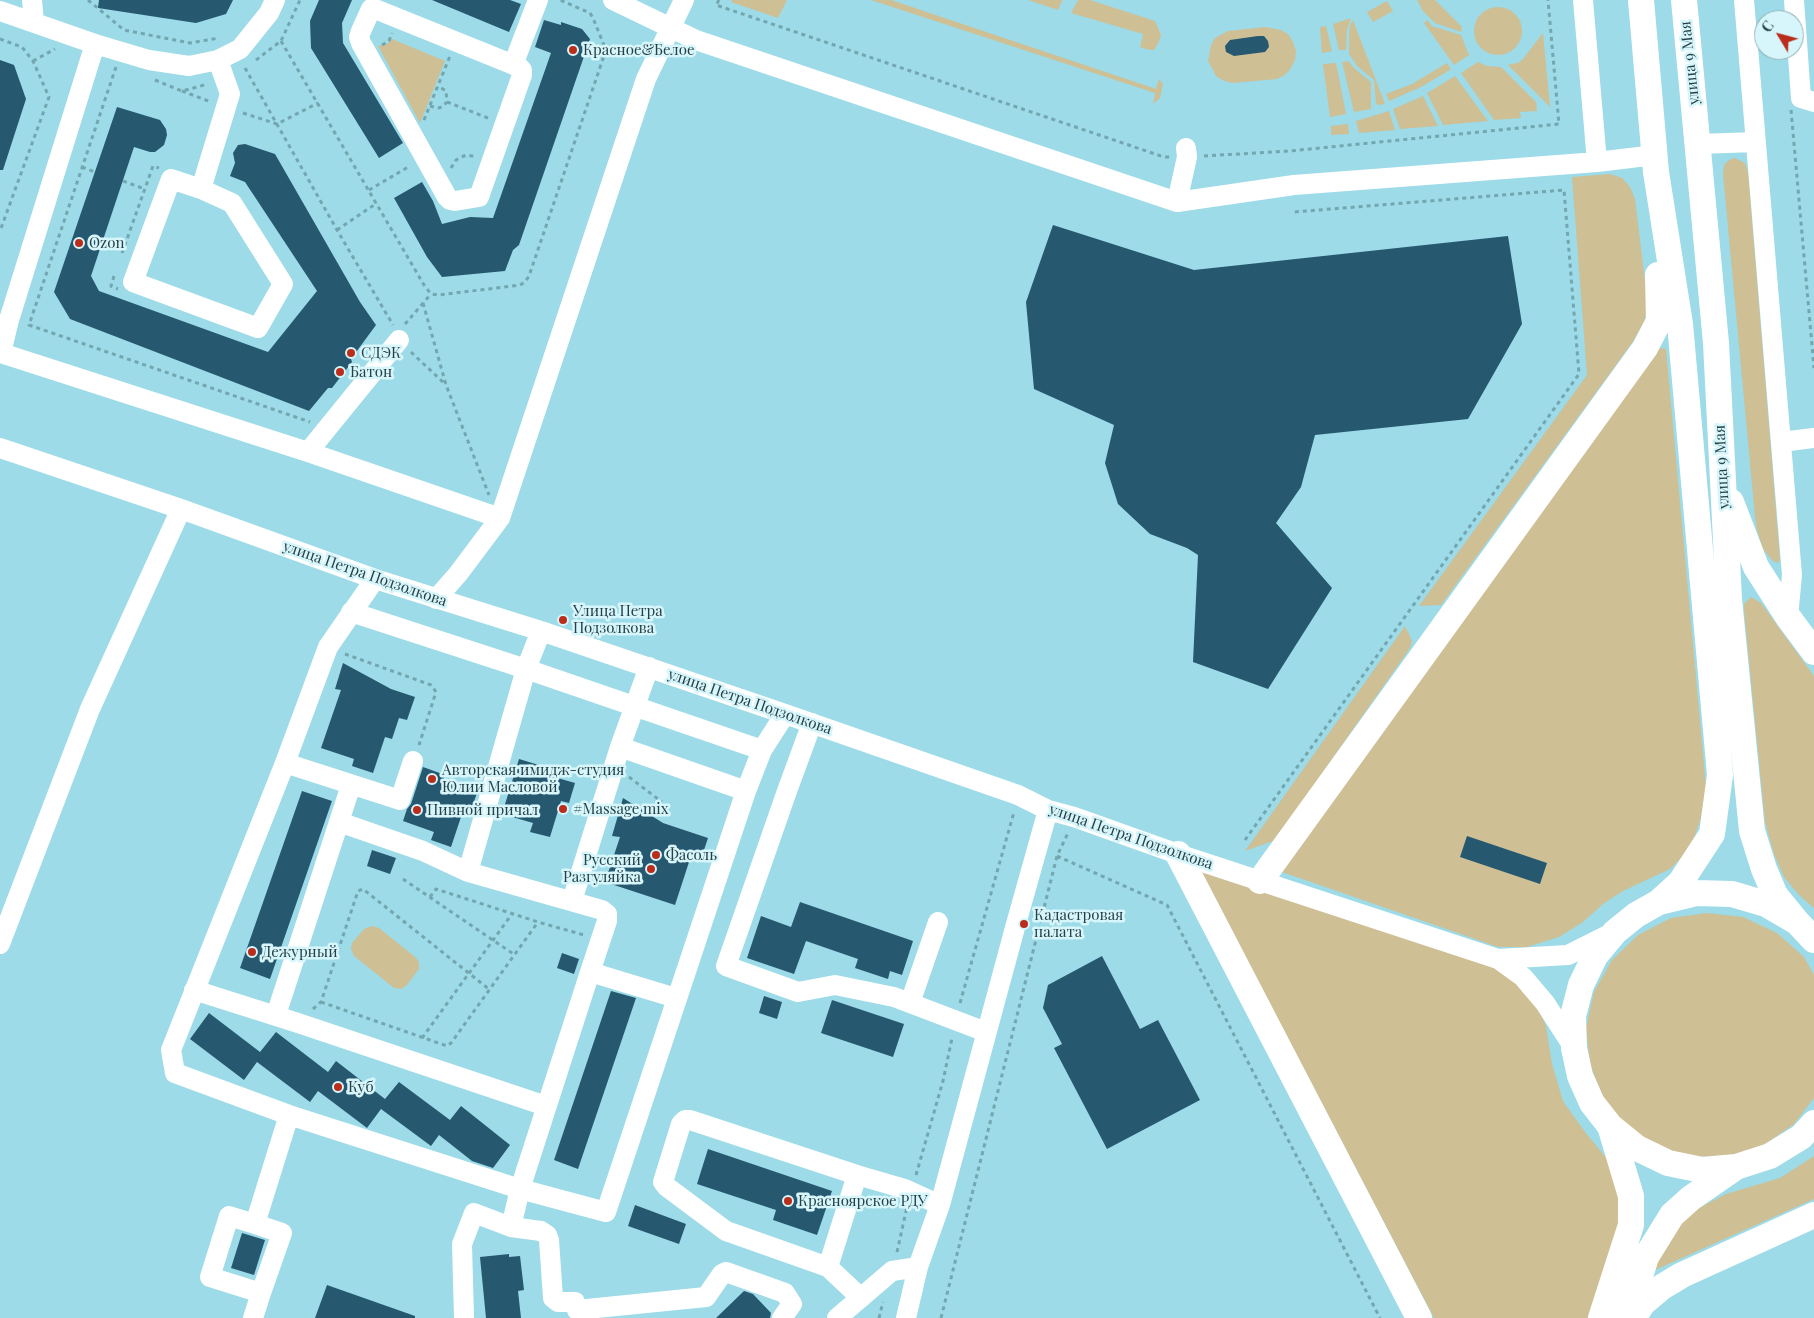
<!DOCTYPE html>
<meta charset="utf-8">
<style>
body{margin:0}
#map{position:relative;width:1814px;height:1318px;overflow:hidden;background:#9cdbe7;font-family:"Playfair Display",serif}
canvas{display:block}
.north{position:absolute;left:1754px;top:10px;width:50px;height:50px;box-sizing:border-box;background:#d7f6fc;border:1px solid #90adb2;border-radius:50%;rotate:307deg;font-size:14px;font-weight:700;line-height:20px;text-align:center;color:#253f44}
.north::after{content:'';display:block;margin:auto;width:18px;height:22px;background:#b92d1a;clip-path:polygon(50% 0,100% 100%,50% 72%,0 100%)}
</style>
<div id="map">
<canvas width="1814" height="1318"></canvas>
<div class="north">С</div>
</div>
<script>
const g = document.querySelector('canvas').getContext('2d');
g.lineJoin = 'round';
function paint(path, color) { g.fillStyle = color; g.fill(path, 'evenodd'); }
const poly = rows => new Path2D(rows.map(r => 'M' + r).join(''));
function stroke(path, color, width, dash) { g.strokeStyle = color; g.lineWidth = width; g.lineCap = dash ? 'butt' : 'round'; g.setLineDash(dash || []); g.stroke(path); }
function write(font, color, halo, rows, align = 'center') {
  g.font = font + ' "Playfair Display",serif'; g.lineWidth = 5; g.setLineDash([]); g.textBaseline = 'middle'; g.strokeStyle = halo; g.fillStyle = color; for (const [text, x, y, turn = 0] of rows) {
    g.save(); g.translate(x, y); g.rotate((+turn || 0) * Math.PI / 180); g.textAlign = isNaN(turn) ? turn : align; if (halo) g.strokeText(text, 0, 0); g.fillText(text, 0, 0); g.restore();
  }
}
const green = poly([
 [732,0,787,0,778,18,731,2],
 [871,0,891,0,1156,89,1159,79,1163,84,1160,98,1153,104,1155,93],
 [1028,0,1062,0,1062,1,1058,10],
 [1078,0,1090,0,1155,21,1161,35,1158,44,1154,50,1150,50,1140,47,1143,34,1071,13],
 [1417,0,1435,0,1462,27,1461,32,1435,23,1423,11],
 [1387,1,1393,11,1373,22,1367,12],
 '1474 31a24 24 0 1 1 48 0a24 24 0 1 1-48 0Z',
 [1351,18,1347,30,1346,50,1339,50,1333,24],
 [1353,20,1385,104,1378,105,1376,103,1374,80,1357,66,1349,54,1349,35,1350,25],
 [1427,20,1432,26,1461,35,1469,55,1454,65,1424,23],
 [1326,26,1332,51,1322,53,1320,27],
 [1265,27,1281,30,1288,34,1293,42,1296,51,1295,60,1291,68,1285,75,1277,79,1233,83,1224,81,1216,76,1208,61,1211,45,1215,38,1228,31],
 [1543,33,1550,107,1508,65,1518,63,1523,59],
 [392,39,445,61,420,123,378,46,387,44],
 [1348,61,1354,68,1371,82,1371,109,1354,112,1342,62],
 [1478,62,1487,66,1501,67,1536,102,1537,111,1520,112,1521,118,1494,120,1461,73],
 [1336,63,1346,114,1330,117,1323,64],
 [1447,63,1451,69,1443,74,1421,87,1389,101,1386,94,1412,84],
 [1455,76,1488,121,1443,125,1427,93],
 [1423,96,1438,126,1400,129,1393,109],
 [1389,111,1395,130,1359,133,1356,121],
 [1348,124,1349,134,1331,135,1331,126],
 [1735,158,1745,163,1748,172,1780,560,1777,563,1773,561,1763,549,1757,530,1755,517,1723,174,1724,165,1729,160],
 [1610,174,1622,178,1630,187,1635,199,1648,306,1644,322,1632,343,1441,605,1419,606,1587,375,1572,177],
 [1659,348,1666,349,1706,787,1701,818,1694,838,1682,857,1670,869,1623,891,1603,904,1583,922,1559,937,1527,947,1498,947,1282,872],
 [1751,597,1761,603,1814,676,1814,908,1799,895,1784,877,1774,854,1765,822,1744,610,1744,604],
 [1405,626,1412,641,1410,648,1297,809,1273,841,1245,851],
 [1200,870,1485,963,1506,972,1538,1008,1546,1026,1552,1064,1563,1101,1585,1132,1613,1166,1623,1213,1593,1318,1434,1318],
 [1707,913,1743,917,1777,933,1804,957,1814,975,1814,1098,1794,1124,1764,1145,1729,1156,1692,1157,1657,1147,1627,1127,1603,1098,1590,1064,1586,1028,1594,992,1612,960,1638,935,1671,918],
 [372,926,379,928,415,957,419,962,419,969,406,986,401,989,394,988,354,956,351,949,352,943,364,929],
 [1814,1156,1814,1199,1653,1271,1660,1247,1693,1211,1726,1194,1780,1178]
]);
const building = poly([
 [99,0,233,0,226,14,196,23,98,8],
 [319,0,352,0,342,23,343,43,403,143,379,158,311,48,310,21],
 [432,0,510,0,521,4,509,32],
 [544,20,561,25,561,22,582,29,590,39,519,245,513,250,505,271,442,277,427,257,394,198,422,182,433,201,442,224,470,217,493,218,551,53,535,47],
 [1258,36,1264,36,1268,41,1269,47,1265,52,1234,56,1226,52,1225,46,1230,40],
 [0,60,14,65,26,99,3,170,0,170],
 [117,107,160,120,166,129,167,135,164,145,155,152,150,152,134,147,91,276,99,291,268,352,317,291,245,182,230,176,235,163,233,153,238,145,245,144,275,154,360,302,376,325,351,359,352,362,332,388,328,388,309,411,70,319,54,292],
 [1053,225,1194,270,1508,236,1522,324,1468,419,1315,435,1301,487,1276,523,1332,588,1268,689,1193,662,1198,555,1187,548,1150,534,1118,504,1105,463,1114,425,1034,389,1026,302],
 [343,663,391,689,415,697,407,720,399,718,392,739,385,737,373,773,352,766,354,759,321,748,341,690,335,689],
 [519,759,542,766,540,773,575,783,569,803,561,801,550,837,530,832,533,823,502,814],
 [423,767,445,775,443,781,477,793,470,813,463,811,451,847,431,840,434,832,403,821,407,809,411,804],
 [302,791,332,801,270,979,240,968],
 [623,798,663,823,708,838,700,862,690,859,675,905,605,882,620,837,612,836],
 [1467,836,1547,863,1540,884,1460,857],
 [372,850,396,858,390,874,367,866],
 [800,902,913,941,902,975,890,971,888,979,855,968,858,959,806,941,794,974,747,958,761,916,791,927],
 [562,953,579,959,574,974,557,968],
 [1102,956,1140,1029,1158,1020,1200,1100,1107,1149,1054,1048,1062,1044,1043,1008,1048,985],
 [611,991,636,998,578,1169,554,1160],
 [764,996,782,1002,777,1019,759,1013],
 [832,1000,904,1024,893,1057,821,1033],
 [209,1013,260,1052,276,1032,328,1072,336,1061,385,1099,399,1082,450,1120,461,1106,510,1145,493,1168,472,1161,439,1135,431,1146,381,1109,367,1128,318,1091,310,1102,257,1062,244,1080,190,1039],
 [708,1149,832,1191,817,1235,773,1220,776,1210,697,1184],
 [635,1205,686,1224,679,1244,628,1226],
 [242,1233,265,1240,254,1275,231,1268],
 [509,1254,509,1257,520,1256,524,1290,518,1291,521,1318,486,1318,480,1257],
 [327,1285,415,1316,415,1318,315,1318],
 [744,1291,753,1294,771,1313,770,1318,716,1318]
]);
const path = poly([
 [88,0,124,30,190,43,219,38],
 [719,0,716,5,1164,157,1170,157],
 [0,39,22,47,33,61,49,97,0,231],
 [281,41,424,285,431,294,439,295,520,285,525,282,529,276,606,50,593,18,590,13,560,0],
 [382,45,389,41,392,33],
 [256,60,281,41,300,0],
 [33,61,55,49],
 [116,67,29,325,310,422],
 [245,68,337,230,393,325],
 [155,80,182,91,208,84],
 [182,91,211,102],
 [447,102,488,118],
 [430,106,438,108,442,107,447,102,446,91,438,86],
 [1791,110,1814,368],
 [243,113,277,124,318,103],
 [424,120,450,56],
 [1204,156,1290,151,1559,124,1548,0],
 [82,167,95,172],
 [451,168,456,160,461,157,467,155,476,157],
 [123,181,145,189],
 [369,190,410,166],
 [337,230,377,203],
 [122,253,153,166,159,168],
 [114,276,111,286,118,289],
 [423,303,446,385,489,495],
 [405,324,431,294],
 [411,352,446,385],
 [345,654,431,685,436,692,419,745],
 [629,777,662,802],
 [1245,840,1579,374,1564,190,1294,212],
 [1057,856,1167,905,1380,1318],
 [403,879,515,955],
 [430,897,436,889,538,922,584,935],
 [321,1002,447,1046,451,1043,538,922],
 [960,1003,1014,812],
 [313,1009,321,1002,358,891,363,889,490,990],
 [422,1038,512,914],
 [916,1175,943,1081,952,1038],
 [897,1252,907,1207],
 [879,1318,883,1302],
 [941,1318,1057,856,1068,833]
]);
const minor = poly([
 [32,0,34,22],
 [613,0,696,40,1177,202,1294,185,1597,162,1655,155],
 [1583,0,1597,162],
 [1744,0,1792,575,1788,617],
 [1794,0,1801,98,1814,102],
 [371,9,375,9,519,67,522,70,522,75,479,197,455,201,450,200,447,197,361,43,359,37,361,31,371,9],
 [0,11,95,44,149,60,189,66,218,60,240,49,269,13,275,0],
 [95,44,9,320,1,353,308,452,500,518],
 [513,65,538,0],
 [1698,144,1756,142],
 [201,189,232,203,283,284,258,328,133,282,171,179,201,189,230,94,218,60],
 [1177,202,1187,157,1186,148],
 [1781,442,1814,438],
 [0,448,181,509,375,579,541,631,785,714,1018,795,1048,810,1074,817,1178,854,1498,959,1523,977,1545,1003,1574,1048],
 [308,452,399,340],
 [375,579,328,647,285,763,171,1050,175,1073,289,1115,520,1189,511,1227,474,1213,462,1244,464,1318],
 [436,599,458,574,500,518,646,79,684,0],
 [351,612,526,669,762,750],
 [812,723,787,791,726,966,798,992,835,985,894,997,986,1032],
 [620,747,746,791],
 [285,763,400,800,413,761],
 [339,822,423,851,468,872,602,910,607,914,607,921,590,972],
 [468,872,526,669,541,631],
 [572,901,620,747,649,667],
 [0,944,90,709,181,509],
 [1498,959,1568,955,1610,934],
 [194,990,298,1023,546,1106],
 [676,998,590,972,520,1189,606,1212,746,791,762,750,785,714],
 [910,1003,938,922],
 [276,1015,351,785],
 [857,1175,828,1267,726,1231,667,1187,663,1182,681,1124,685,1120,690,1120,857,1175,905,1189,940,1205],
 [255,1224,282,1233,261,1293],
 [511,1227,541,1231,547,1235,549,1240,553,1298,558,1302,575,1302,577,1310,706,1297,722,1274,726,1272,785,1293,792,1304,782,1318],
 [828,1267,861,1298],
 [253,1318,261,1293,210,1277,229,1216,255,1224,289,1115],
 [837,1318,892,1271,918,1267],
 [906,1318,918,1267,940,1205,1016,924,1048,810]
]);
const major = poly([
 [1641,0,1656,172,1680,324,1720,775,1712,834,1680,883,1659,902],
 [1684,0,1716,343,1729,599,1752,831,1764,869,1775,895,1797,922],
 [1731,502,1756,567,1788,617,1814,652],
 [1178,854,1419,1318],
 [1260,881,1645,348,1659,321,1658,275],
 [1814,940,1797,922,1766,904,1732,894,1696,893,1659,902,1636,915,1615,932,1595,956,1581,985,1573,1016,1574,1048,1580,1076,1592,1103,1610,1126,1637,1148,1668,1163,1702,1170,1736,1167,1770,1156,1801,1137,1814,1123],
 [1627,1317,1646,1257,1672,1215,1691,1198,1736,1167],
 [1601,1318,1631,1225,1631,1196,1610,1126],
 [1633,1318,1643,1303,1662,1287,1682,1275,1814,1215]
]);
const markers = [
 [573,50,5,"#b92d1a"],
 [79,243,5,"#b92d1a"],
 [351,353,5,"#b92d1a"],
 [340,372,5,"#b92d1a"],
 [563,620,5,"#b92d1a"],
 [432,779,5,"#b92d1a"],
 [563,809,5,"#b92d1a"],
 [417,810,5,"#b92d1a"],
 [656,855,5,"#b92d1a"],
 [651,869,5,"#b92d1a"],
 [1024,924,5,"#b92d1a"],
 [252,952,5,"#b92d1a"],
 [338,1087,5,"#b92d1a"],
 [788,1201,5,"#b92d1a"]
];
const poiNames = [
 ["Красное&Белое",583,50],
 ["Ozon",89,243],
 ["СДЭК",361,353],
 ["Батон",350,372],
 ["Улица Петра",573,611],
 ["Подзолкова",573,628],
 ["Авторская имидж-студия",442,770],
 ["Юлии Масловой",442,787],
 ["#Massage mix",573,809],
 ["Пивной причал",427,810],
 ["Фасоль",666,855],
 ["Русский",641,860,"right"],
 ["Разгуляйка",641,877,"right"],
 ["Кадастровая",1034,915],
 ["палата",1034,932],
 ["Дежурный",262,952],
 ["Куб",348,1087],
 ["Красноярское РДУ",798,1201]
];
const streetNames = [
 ["улица 9 Мая",1690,63,-96],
 ["улица 9 Мая",1722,467,-93],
 ["улица Петра Подзолкова",365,574,19],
 ["улица Петра Подзолкова",750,702,19],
 ["улица Петра Подзолкова",1131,837,19]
];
paint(green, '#cebf95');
paint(building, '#265870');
stroke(path, '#73a6af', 3, [4, 4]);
stroke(minor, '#fff', 20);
stroke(major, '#fff', 26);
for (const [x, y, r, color] of markers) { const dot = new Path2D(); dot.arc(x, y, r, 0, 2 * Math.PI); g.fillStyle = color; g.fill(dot); stroke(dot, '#d7f6fc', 2); }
write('15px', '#253f44', '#d7f6fc', poiNames, 'left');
write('15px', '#253f44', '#d7f6fc', streetNames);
</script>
